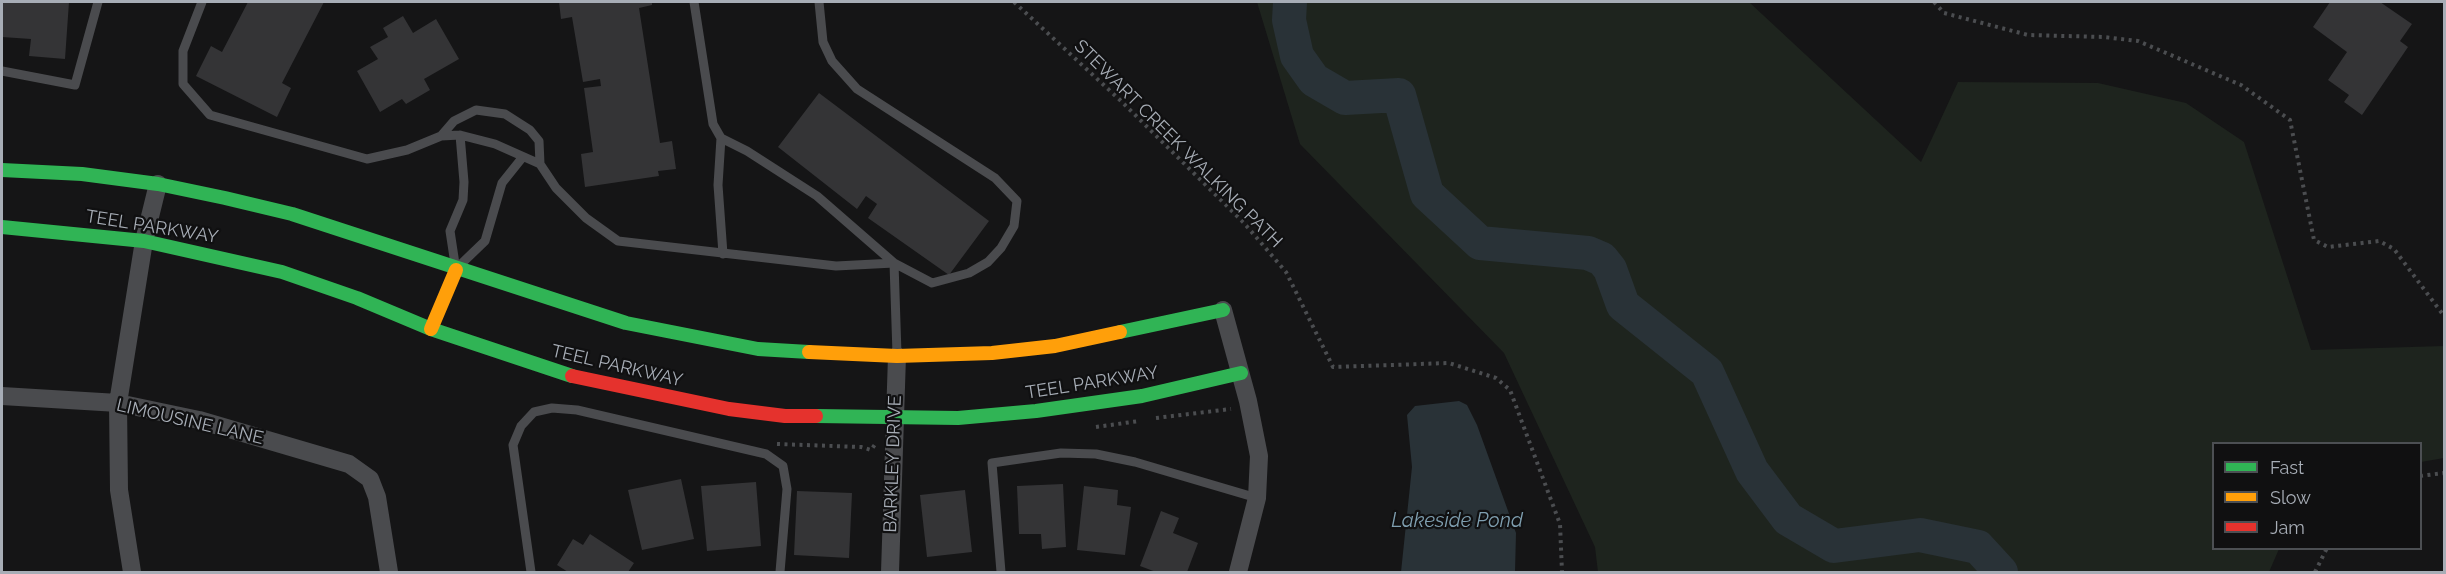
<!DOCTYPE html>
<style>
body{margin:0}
#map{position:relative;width:2446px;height:574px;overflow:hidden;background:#151516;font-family:Raleway,sans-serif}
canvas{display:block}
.frame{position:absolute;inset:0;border:3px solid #a7adb6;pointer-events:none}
.legend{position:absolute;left:2212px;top:442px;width:210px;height:108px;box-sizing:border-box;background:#101011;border:2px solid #4c4f53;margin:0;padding:8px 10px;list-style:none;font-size:18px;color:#a7adb6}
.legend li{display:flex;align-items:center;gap:12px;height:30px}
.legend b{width:30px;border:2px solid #4c4f53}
</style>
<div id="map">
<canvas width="2446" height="574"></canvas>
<div class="frame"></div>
<ul class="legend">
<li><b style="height:8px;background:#30b455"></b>Fast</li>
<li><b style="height:8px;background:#ff9f0a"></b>Slow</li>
<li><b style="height:8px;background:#e5322d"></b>Jam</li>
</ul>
</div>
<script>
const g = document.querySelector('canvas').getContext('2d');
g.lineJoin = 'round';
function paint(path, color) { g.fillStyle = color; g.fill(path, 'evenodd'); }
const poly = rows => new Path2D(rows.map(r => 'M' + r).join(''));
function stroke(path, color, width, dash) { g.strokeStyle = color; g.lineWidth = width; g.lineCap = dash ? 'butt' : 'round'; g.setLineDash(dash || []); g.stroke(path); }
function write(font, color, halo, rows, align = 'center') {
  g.font = font + ' Raleway,sans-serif'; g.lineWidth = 4.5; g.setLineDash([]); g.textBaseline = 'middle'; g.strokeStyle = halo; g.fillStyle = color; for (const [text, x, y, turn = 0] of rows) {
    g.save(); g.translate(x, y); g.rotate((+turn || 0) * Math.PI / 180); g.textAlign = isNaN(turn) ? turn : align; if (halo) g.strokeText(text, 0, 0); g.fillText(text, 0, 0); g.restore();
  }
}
const green = poly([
 [1257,2,1749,2,1921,162,1958,82,2098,83,2186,103,2244,142,2311,350,2444,346,2444,458,2421,462,2420,444,2214,444,2214,548,2279,549,2269,572,1598,572,1595,547,1504,353,1300,144]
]);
const water = poly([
 [1459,401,1467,405,1477,425,1516,533,1515,572,1401,572,1412,467,1407,415,1415,406]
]);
const river = poly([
 [1290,2,1289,20,1297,56,1314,80,1345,98,1399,95,1427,194,1480,243,1588,253,1602,259,1610,269,1623,305,1707,372,1752,471,1788,519,1834,546,1920,535,1978,547,2001,572]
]);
const building = poly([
 [2,2,69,2,65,59,29,56,31,39,2,37],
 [248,2,324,2,282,83,291,88,277,117,196,76,211,46,222,52],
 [559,2,652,2,652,5,639,8,660,143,672,141,676,169,658,171,659,176,585,187,581,154,593,152,584,88,601,86,600,79,583,82,572,17,561,19],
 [2330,2,2380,2,2412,24,2400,41,2408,47,2362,115,2344,102,2349,95,2328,80,2347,52,2313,27],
 [403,16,413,33,436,19,459,59,424,79,430,90,406,104,402,99,380,112,357,71,378,59,370,47,388,37,383,28],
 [819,93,989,221,949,275,868,218,877,204,866,196,857,209,778,147],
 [681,479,694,539,642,550,628,490],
 [756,482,761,546,707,551,701,486],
 [1063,484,1066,547,1042,549,1041,534,1019,534,1017,486],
 [1084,486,1118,490,1117,505,1131,507,1125,555,1077,550],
 [965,490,972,552,927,557,920,495],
 [797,491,852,493,849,558,794,555],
 [1161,511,1179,518,1173,533,1198,543,1187,572,1156,572,1140,566],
 [590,534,634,563,628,572,568,572,557,565,573,539,583,545]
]);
const path = poly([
 [1014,2,1121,101,1244,223,1286,272,1333,367,1449,363,1496,378,1510,390,1560,524,1562,572],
 [1934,2,1944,13,2028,35,2104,37,2138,41,2241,85,2290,120,2314,240,2328,247,2379,241,2394,249,2444,316],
 [1156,418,1231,409],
 [1096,427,1139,421],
 [777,444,861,447,871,450,876,443],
 [2420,476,2444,473],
 [2315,572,2327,548]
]);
const lane = poly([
 [202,2,183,51,183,84,210,115,367,159,407,150,441,136,460,135,495,144,540,164,556,188,586,218,618,241,836,266,894,263,897,354],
 [694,2,713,124,721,138,747,151,817,196,894,263,932,283,969,273,988,262,1001,248,1014,226,1017,201,995,178,857,89,832,61,823,42,819,2],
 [2,71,75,85,98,2],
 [441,136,454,121,476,110,505,114,530,130,539,141,540,164],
 [721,138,718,185,723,254],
 [455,264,450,231,463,200,464,182,460,135],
 [459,266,485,241,502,183,522,158],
 [531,572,513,445,521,426,534,412,552,408,577,410,766,454,783,466,787,489,780,572],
 [1001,572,992,463,1061,453,1096,454,1135,462,1257,498]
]);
const street = poly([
 [1223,310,1248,401,1259,456,1257,498,1238,572],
 [2,396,118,403,199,420,349,464,370,479,377,497,389,572],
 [132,572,119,490,118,403,144,241,158,184],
 [890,572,897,356]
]);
const fast = poly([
 [2,170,82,174,158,184,225,198,292,214,626,323,758,349,809,352],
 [2,227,144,241,282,272,357,298,431,329,572,376],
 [1120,332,1223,310],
 [816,416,958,418,1036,411,1142,396,1241,373]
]);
const slow = poly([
 [431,329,456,270],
 [809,352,897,356,992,353,1055,346,1120,332]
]);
const jam = poly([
 [572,376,729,409,785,416,816,416]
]);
const streetNames = [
 ["STEWART CREEK WALKING PATH",1178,144,45],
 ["TEEL PARKWAY",152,227,9],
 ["TEEL PARKWAY",617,366,13],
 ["TEEL PARKWAY",1092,383,-9],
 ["LIMOUSINE LANE",190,422,13],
 ["BARKLEY DRIVE",893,464,-88]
];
const waterNames = [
 ["Lakeside Pond",1457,521]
];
paint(green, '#1e241e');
paint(water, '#293237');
stroke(river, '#293237', 34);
paint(building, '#343436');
stroke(path, '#4b4d50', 4, [3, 4.5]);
stroke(lane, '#4a4b4e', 9);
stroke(street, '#4a4b4e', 18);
stroke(fast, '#30b455', 14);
stroke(slow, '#ff9f0a', 14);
stroke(jam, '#e5322d', 14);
write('18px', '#a7adb6', '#101011', streetNames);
write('italic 20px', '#7f9fb0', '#101011', waterNames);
</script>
